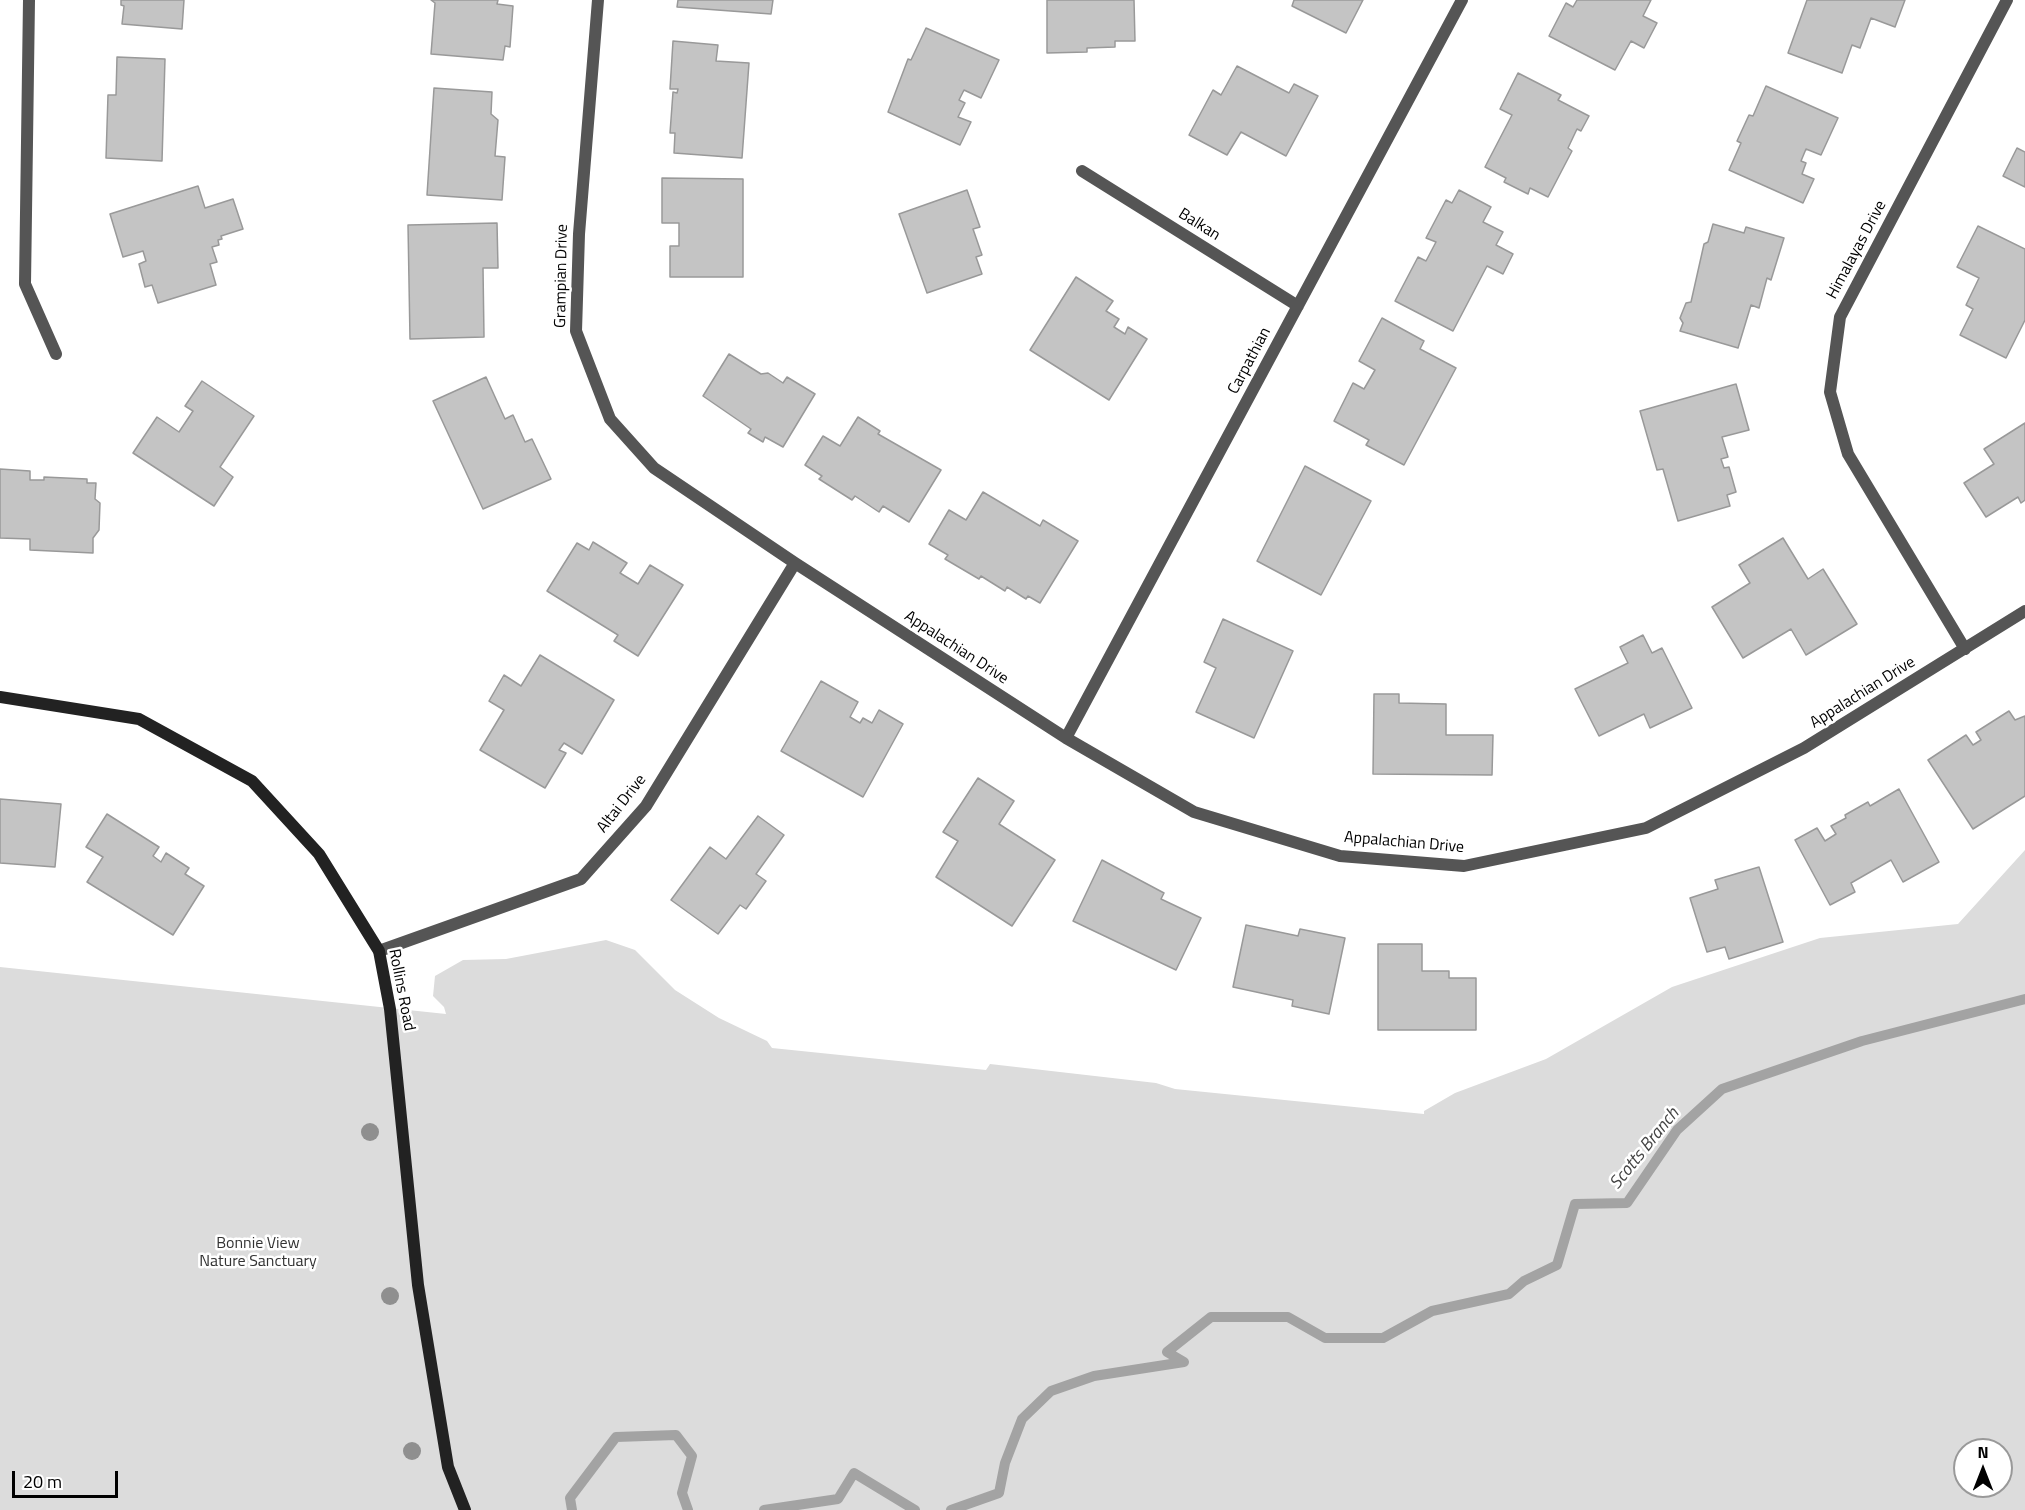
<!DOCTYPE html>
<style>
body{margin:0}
#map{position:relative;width:2025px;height:1510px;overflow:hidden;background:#fff;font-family:"Titillium Web",sans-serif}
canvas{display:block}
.north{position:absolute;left:1953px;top:1438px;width:60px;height:60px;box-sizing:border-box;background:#fff;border:2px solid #999;border-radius:50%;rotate:0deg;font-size:16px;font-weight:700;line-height:24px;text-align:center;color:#000}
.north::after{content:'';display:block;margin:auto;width:21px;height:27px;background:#000;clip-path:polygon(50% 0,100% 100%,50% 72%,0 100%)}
.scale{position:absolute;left:12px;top:1471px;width:106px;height:27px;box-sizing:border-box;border:3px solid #000;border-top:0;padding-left:8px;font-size:18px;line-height:21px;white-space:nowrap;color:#000;-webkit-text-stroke:4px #fff;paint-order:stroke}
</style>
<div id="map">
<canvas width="2025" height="1510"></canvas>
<div class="north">N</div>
<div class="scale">20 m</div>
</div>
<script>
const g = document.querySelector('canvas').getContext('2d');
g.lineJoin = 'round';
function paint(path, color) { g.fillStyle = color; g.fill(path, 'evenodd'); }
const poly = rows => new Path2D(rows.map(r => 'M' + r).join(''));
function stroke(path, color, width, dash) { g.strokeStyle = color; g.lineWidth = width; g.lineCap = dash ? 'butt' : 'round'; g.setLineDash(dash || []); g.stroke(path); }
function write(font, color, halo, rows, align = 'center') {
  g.font = font + ' "Titillium Web",sans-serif'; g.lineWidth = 5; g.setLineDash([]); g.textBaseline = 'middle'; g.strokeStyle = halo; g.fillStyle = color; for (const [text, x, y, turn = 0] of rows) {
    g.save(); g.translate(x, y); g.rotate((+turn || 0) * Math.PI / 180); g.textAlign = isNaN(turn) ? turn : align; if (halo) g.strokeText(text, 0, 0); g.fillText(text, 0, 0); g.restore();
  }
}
const green = poly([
 [2025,850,2025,1510,0,1510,0,967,446,1014,444,1007,433,996,435,976,463,960,506,959,606,940,635,950,675,990,719,1018,767,1041,772,1048,986,1070,990,1064,1156,1083,1175,1089,1424,1114,1424,1111,1455,1093,1546,1059,1672,987,1820,938,1958,924],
 [1965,1450,2001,1450,2001,1486,1965,1486]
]);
const stream = poly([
 [572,1510,570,1498,616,1437,676,1435,692,1456,682,1493,688,1510],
 [764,1510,838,1499,854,1473,915,1510],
 [951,1510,999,1493,1005,1463,1022,1419,1051,1391,1094,1376,1184,1362,1167,1352,1211,1317,1288,1317,1325,1338,1383,1338,1432,1311,1509,1294,1524,1281,1557,1265,1575,1204,1627,1203,1677,1130,1722,1089,1862,1041,2025,999]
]);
const building = poly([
 [121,0,184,0,182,29,122,24,124,6,121,5,121,0],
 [431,0,498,0,497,4,513,6,510,47,505,46,503,60,431,54,435,3,431,0],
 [678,0,773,0,771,14,677,7,678,0],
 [1047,0,1134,0,1135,41,1115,41,1115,47,1087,48,1087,52,1047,53,1047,0],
 [1294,0,1363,0,1346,33,1292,6,1294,0],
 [1577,0,1651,0,1643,16,1657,23,1644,48,1631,41,1615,70,1549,36,1566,3,1573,7,1577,0],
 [1807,0,1905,0,1895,27,1871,18,1860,48,1852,45,1842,73,1788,53,1807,0],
 [926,28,999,60,981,98,964,90,959,100,965,103,958,117,971,122,960,145,888,112,908,59,911,60,926,28],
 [673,41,718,45,716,61,749,63,742,158,674,153,675,133,670,133,673,92,677,93,678,89,670,89,673,41],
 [117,57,165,59,162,161,106,158,108,95,116,95,117,57],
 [1237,66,1289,93,1294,84,1318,96,1286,156,1241,132,1227,155,1189,135,1213,90,1221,95,1237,66],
 [1518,73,1561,95,1558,100,1589,116,1581,131,1577,129,1568,148,1572,151,1548,197,1530,188,1528,194,1504,182,1506,178,1485,167,1512,115,1500,109,1518,73],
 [1766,86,1838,118,1821,155,1806,149,1801,161,1806,163,1802,174,1814,179,1803,203,1729,170,1741,143,1737,141,1749,115,1753,116,1766,86],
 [434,88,492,92,491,114,498,120,495,156,505,157,502,200,427,195,434,88],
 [2017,148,2025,152,2025,187,2003,176,2017,148],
 [662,178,743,179,743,277,670,277,670,246,679,246,679,223,662,223,662,178],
 [198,186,205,208,233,199,243,229,221,236,222,239,218,240,219,245,212,247,217,262,210,264,216,285,158,303,152,285,145,287,139,264,146,261,143,251,123,257,110,214,198,186],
 [967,190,980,227,973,229,982,255,976,257,982,274,927,293,899,214,967,190],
 [1459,190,1491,207,1483,222,1503,232,1496,245,1513,254,1503,274,1487,266,1453,331,1395,301,1418,257,1426,261,1436,242,1426,238,1446,200,1452,203,1459,190],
 [497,223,498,268,483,268,484,337,410,339,408,225,497,223],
 [1713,224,1744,233,1746,227,1784,238,1771,280,1767,278,1759,308,1751,305,1738,348,1680,331,1683,323,1680,318,1686,303,1691,302,1704,244,1708,242,1713,224],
 [1978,226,2025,249,2025,320,2006,358,1960,335,1973,309,1966,305,1979,278,1957,267,1978,226],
 [1076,277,1113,301,1106,311,1119,319,1114,327,1125,334,1128,327,1147,339,1109,400,1030,350,1076,277],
 [1382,318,1424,341,1420,349,1456,368,1404,465,1366,445,1369,440,1334,421,1353,383,1364,389,1375,370,1359,361,1382,318],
 [729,354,761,374,768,373,783,383,787,377,815,394,783,447,765,437,763,442,748,433,751,429,703,396,729,354],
 [486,377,505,419,513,415,525,442,532,439,551,479,483,509,433,401,486,377],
 [202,381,254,416,220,467,233,477,214,506,133,453,157,417,179,432,193,411,185,406,202,381],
 [1736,384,1749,430,1722,437,1728,457,1721,459,1724,468,1729,467,1736,492,1727,495,1730,506,1678,521,1663,469,1657,470,1640,411,1736,384],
 [858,417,880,431,878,434,941,470,909,522,883,506,879,512,855,496,852,500,819,479,822,476,805,465,823,436,840,446,858,417],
 [2025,423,2025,500,2021,503,2018,497,1986,517,1964,483,1994,464,1984,449,2025,423],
 [1305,466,1371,501,1321,595,1257,561,1305,466],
 [0,469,30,471,30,480,44,480,44,477,87,479,87,483,96,483,95,499,100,503,99,530,93,538,93,553,30,550,30,539,0,538,0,469],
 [983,492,1040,526,1043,520,1078,541,1040,603,1028,596,1026,599,1007,587,1005,591,981,576,979,579,945,559,948,555,929,544,949,510,966,520,983,492],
 [1783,538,1808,579,1823,569,1857,624,1806,655,1791,629,1743,658,1712,607,1750,583,1739,565,1783,538],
 [593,542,627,563,620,573,638,584,650,565,683,585,638,656,614,641,618,635,547,591,577,543,589,550,593,542],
 [1223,619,1293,651,1254,738,1196,712,1216,668,1204,662,1223,619],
 [1643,635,1652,653,1662,648,1692,708,1650,728,1644,714,1599,736,1575,689,1628,663,1620,647,1643,635],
 [540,655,614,700,582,754,564,743,559,750,566,753,545,788,480,750,504,710,489,701,504,675,521,686,540,655],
 [821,681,858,702,850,717,860,723,863,718,872,723,879,710,903,724,863,797,781,751,821,681],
 [1374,694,1399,694,1399,703,1446,704,1446,735,1493,735,1492,775,1373,774,1374,694],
 [2009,711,2015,720,2025,716,2025,796,1973,829,1928,760,1966,735,1973,745,1981,740,1976,732,2009,711],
 [978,778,1014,801,999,824,1055,860,1012,926,936,877,958,841,943,832,978,778],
 [1899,789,1939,862,1903,882,1891,860,1851,883,1855,892,1830,905,1795,840,1817,828,1825,841,1836,834,1831,826,1846,818,1845,815,1868,802,1870,806,1899,789],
 [0,799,61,804,55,867,0,863,0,799],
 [107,814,159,847,153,856,161,862,166,853,189,868,185,874,204,886,173,935,87,882,103,857,86,847,107,814],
 [758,816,784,835,756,874,766,881,746,909,740,905,718,934,671,900,710,847,726,859,758,816],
 [1102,860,1164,893,1161,899,1201,918,1176,970,1073,921,1102,860],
 [1759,867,1783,942,1729,959,1725,947,1707,952,1690,898,1718,889,1715,880,1759,867],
 [1246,925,1298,936,1300,929,1345,938,1329,1014,1292,1006,1293,1000,1233,987,1246,925],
 [1378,944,1422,944,1422,971,1449,971,1449,978,1476,978,1476,1030,1378,1030,1378,944]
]);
const street = poly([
 [29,0,25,284,56,354],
 [598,0,579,234,576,331,610,419,654,468,795,563,1066,738,1194,812,1340,856,1464,866,1646,828,1804,748,2025,611],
 [1082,171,1298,306],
 [1965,649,1848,454,1830,392,1840,317,2007,0],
 [1066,738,1462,0],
 [379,951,581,879,646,806,795,563]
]);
const secondary = poly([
 [0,697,139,719,252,781,319,854,379,951,390,1009,418,1285,448,1467,465,1510]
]);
const trees = [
 [370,1132],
 [390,1296],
 [412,1451]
];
const streetNames = [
 ["Balkan",1199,225,32],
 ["Himalayas Drive",1857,250,-62],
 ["Grampian Drive",562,276,-89],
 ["Carpathian",1250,361,-62],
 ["Appalachian Drive",956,648,33],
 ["Appalachian Drive",1863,693,-32],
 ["Altai Drive",622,804,-52],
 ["Appalachian Drive",1404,843,5],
 ["Rollins Road",401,990,79]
];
const parkNames = [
 ["Bonnie View",258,1244],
 ["Nature Sanctuary",258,1262]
];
const waterNames = [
 ["Scotts Branch",1645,1149,-51]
];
paint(green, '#dcdcdc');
stroke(stream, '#a3a3a3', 10);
paint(building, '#c4c4c4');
stroke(building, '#999', 1.5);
stroke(street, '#555', 12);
stroke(secondary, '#222', 12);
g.fillStyle = '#8f8f8f';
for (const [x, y] of trees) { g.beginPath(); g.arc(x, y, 9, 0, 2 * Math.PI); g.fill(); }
write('16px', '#000', '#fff', streetNames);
write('16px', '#333', '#fff', parkNames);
write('italic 18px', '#444', '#fff', waterNames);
</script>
